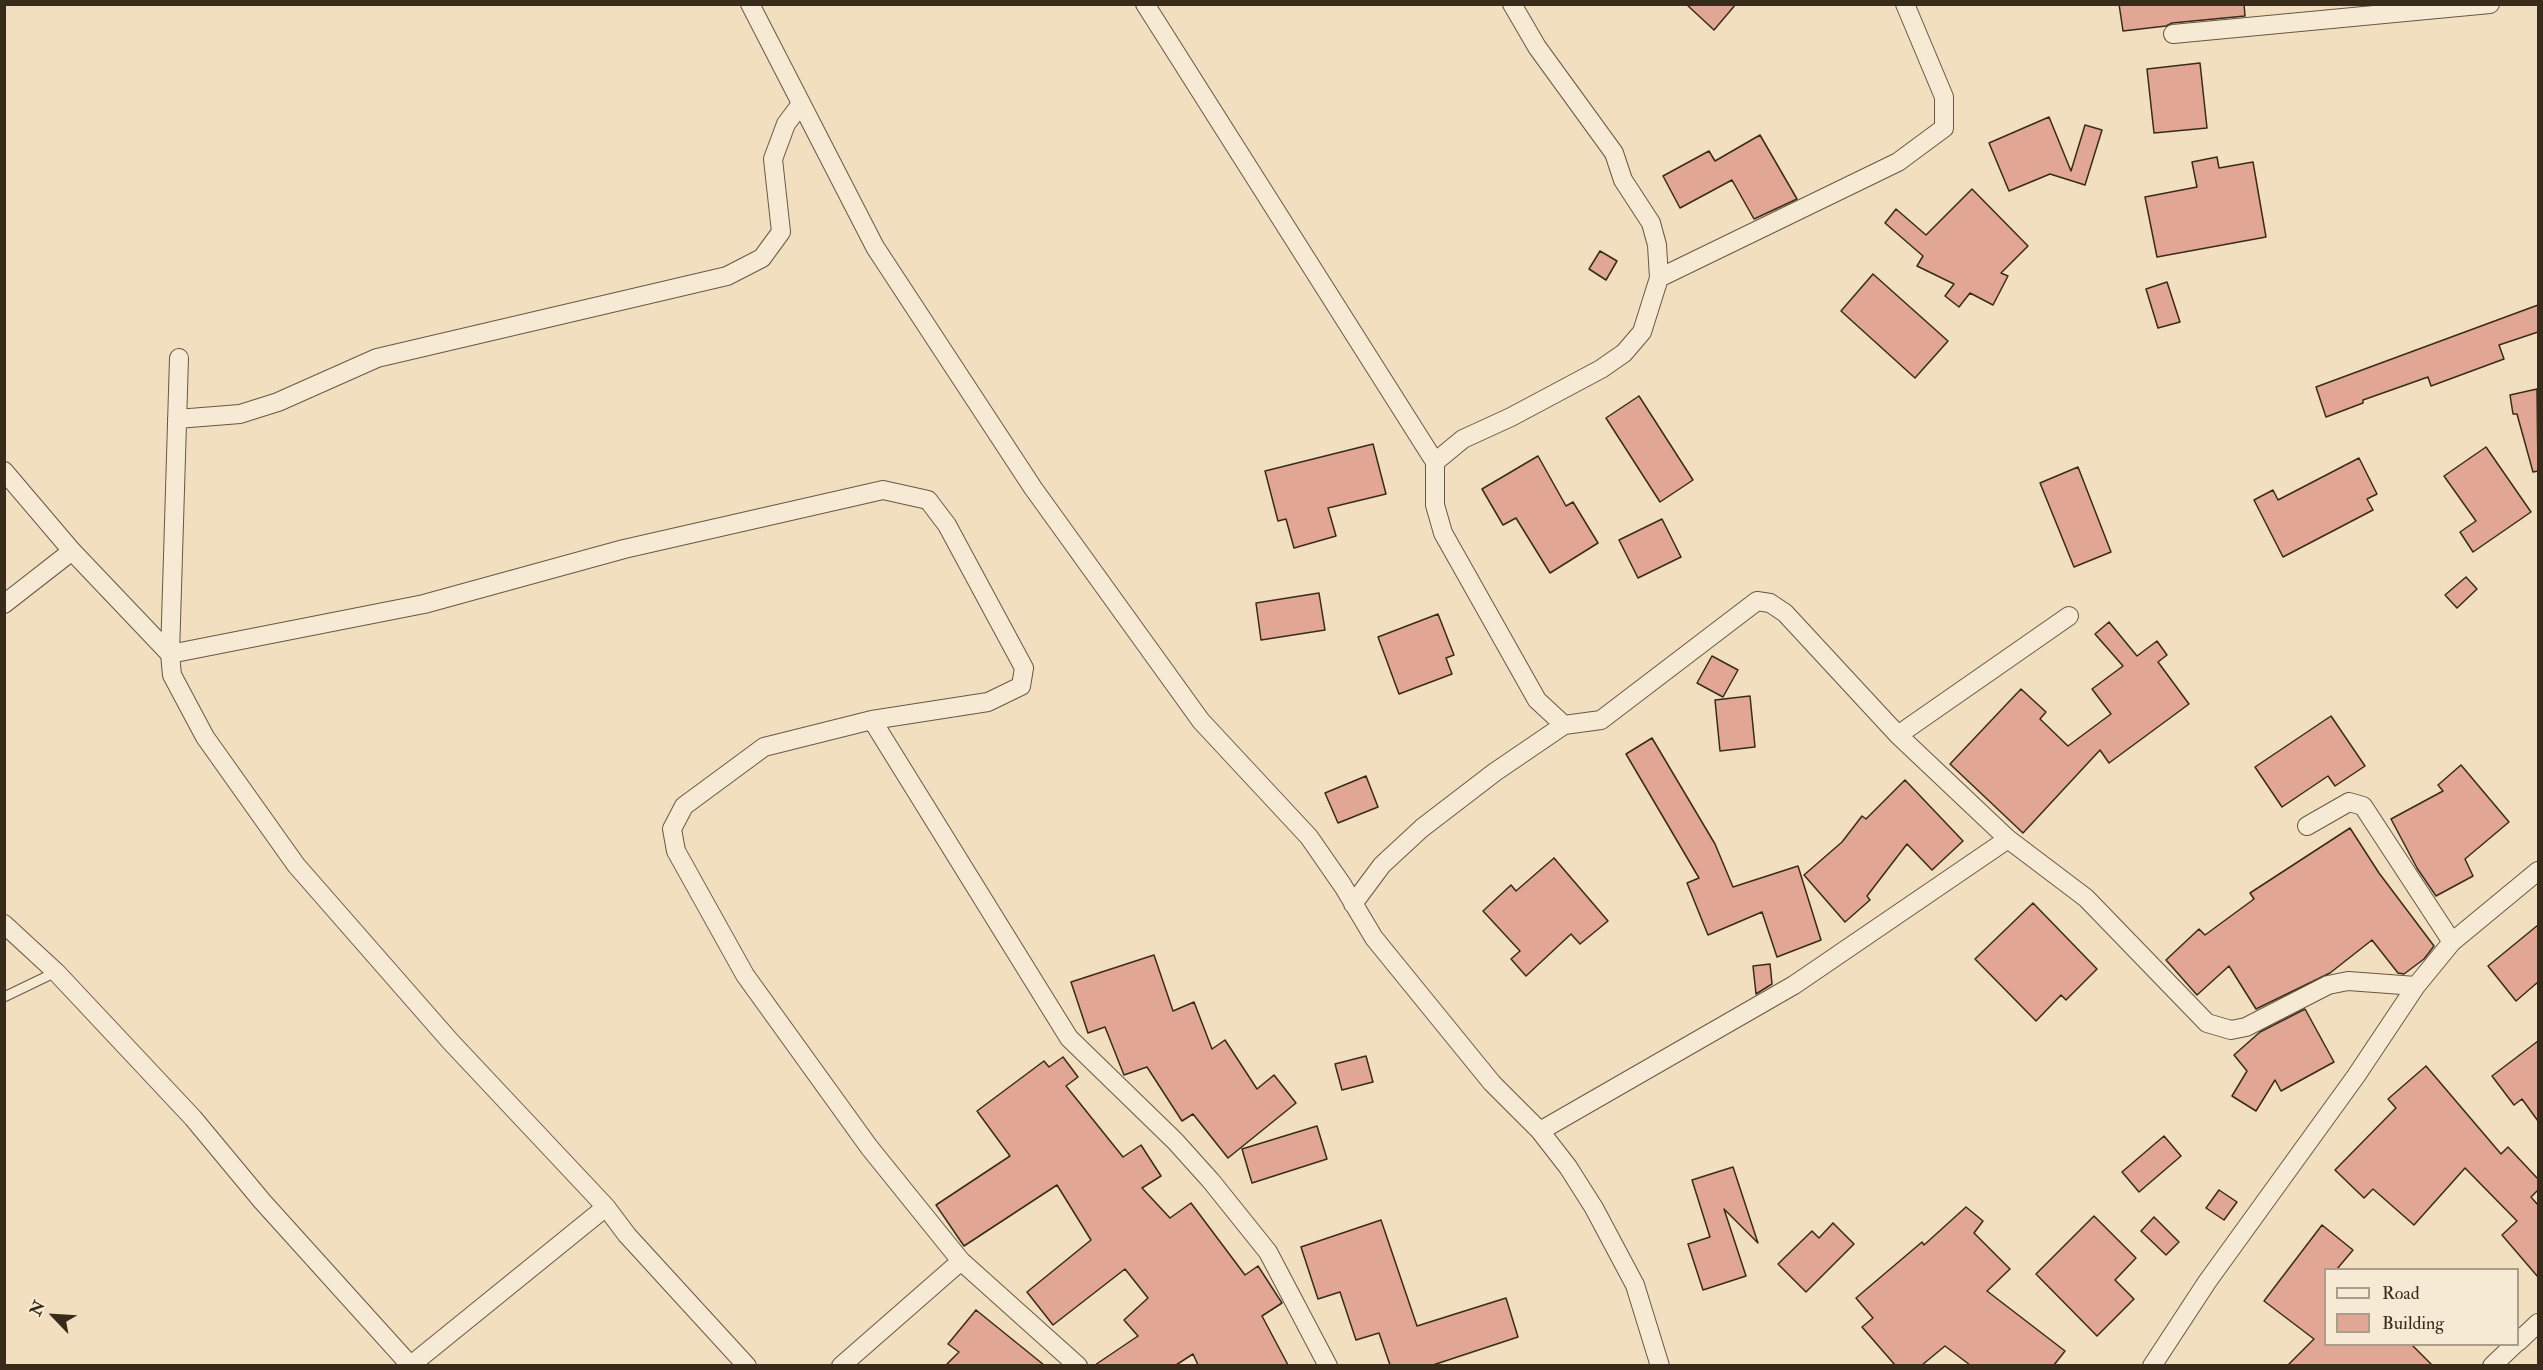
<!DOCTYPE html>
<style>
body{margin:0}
#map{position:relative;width:2543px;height:1370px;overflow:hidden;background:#f1dfbf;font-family:"IM FELL Double Pica",serif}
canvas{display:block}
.frame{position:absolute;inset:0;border:6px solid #392b1a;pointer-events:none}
.legend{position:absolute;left:2324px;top:1268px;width:195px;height:78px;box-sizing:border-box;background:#f6ead5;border:2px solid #aa9e8a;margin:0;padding:8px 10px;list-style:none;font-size:18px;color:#392b1a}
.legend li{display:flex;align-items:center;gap:12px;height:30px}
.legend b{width:30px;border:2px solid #aa9e8a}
.north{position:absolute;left:24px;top:1286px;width:60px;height:60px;-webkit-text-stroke:4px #f6ead5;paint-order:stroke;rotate:295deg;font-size:16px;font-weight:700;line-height:24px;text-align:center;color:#392b1a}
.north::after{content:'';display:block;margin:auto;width:21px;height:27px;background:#392b1a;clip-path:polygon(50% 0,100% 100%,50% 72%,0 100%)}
</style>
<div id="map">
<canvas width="2543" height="1370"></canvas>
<div class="frame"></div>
<ul class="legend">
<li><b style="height:8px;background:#f6ead5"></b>Road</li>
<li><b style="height:16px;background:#e2a794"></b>Building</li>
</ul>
<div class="north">N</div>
</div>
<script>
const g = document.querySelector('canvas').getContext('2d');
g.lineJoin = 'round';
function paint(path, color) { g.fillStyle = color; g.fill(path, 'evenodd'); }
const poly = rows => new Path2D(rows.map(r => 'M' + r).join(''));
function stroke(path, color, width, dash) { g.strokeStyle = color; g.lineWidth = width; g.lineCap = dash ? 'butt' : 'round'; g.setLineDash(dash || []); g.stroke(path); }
const building = poly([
 [1686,4,1736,4,1714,30,1686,4],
 [2119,4,2244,4,2245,16,2172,23,2166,26,2123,31,2119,4],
 [2200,63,2207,128,2154,133,2147,69,2200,63],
 [2049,117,2071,171,2085,125,2102,130,2085,185,2050,174,2009,191,1989,143,2049,117],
 [1760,135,1797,199,1754,219,1732,180,1680,208,1663,176,1709,151,1715,161,1760,135],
 [2217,157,2219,168,2253,162,2266,237,2157,257,2145,197,2197,187,2192,162,2217,157],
 [1972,189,2028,246,2001,273,2008,276,1993,305,1970,293,1959,307,1945,296,1954,284,1917,266,1923,256,1885,223,1896,209,1926,235,1972,189],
 [1600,251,1617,261,1606,280,1589,269,1600,251],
 [1873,274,1948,341,1915,378,1841,311,1873,274],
 [2167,282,2180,322,2158,328,2146,289,2167,282],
 [2538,305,2538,332,2499,345,2504,359,2431,386,2428,377,2363,400,2363,403,2326,417,2316,387,2538,305],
 [2537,389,2538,471,2533,472,2517,414,2513,414,2510,395,2537,389],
 [1639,396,1693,480,1660,502,1606,418,1639,396],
 [1373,444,1386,494,1328,508,1336,536,1294,548,1286,519,1278,521,1265,471,1373,444],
 [2486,447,2531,512,2473,552,2460,532,2476,521,2444,476,2486,447],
 [1538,456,1566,506,1573,502,1598,543,1550,573,1516,518,1503,525,1482,489,1538,456],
 [2359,458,2377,494,2367,499,2373,510,2283,557,2254,500,2273,490,2278,500,2359,458],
 [2078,467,2111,552,2074,567,2040,483,2078,467],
 [1662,519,1681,557,1638,578,1619,540,1662,519],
 [2466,577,2477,589,2457,608,2445,595,2466,577],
 [1319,593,1325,630,1261,640,1256,603,1319,593],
 [1438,614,1454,655,1446,658,1452,674,1399,694,1378,637,1438,614],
 [2109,622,2137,656,2157,641,2167,655,2158,662,2189,704,2109,763,2100,750,2023,833,1950,764,2021,689,2046,712,2040,719,2068,746,2111,714,2092,689,2123,666,2095,634,2109,622],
 [1712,656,1738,670,1723,697,1697,683,1712,656],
 [1750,696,1755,747,1720,751,1715,700,1750,696],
 [2331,716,2365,766,2335,786,2328,776,2282,807,2255,767,2331,716],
 [1652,738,1715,844,1733,887,1798,866,1821,940,1777,957,1762,912,1708,935,1687,883,1699,878,1626,754,1652,738],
 [2461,765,2509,822,2465,859,2473,876,2436,896,2417,868,2391,819,2443,791,2438,785,2461,765],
 [1366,776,1378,807,1338,823,1325,793,1366,776],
 [1905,780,1963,841,1932,870,1907,844,1867,896,1870,900,1845,922,1804,875,1842,842,1862,816,1866,819,1905,780],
 [2350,828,2379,873,2434,946,2424,959,2404,974,2398,973,2372,940,2330,973,2256,1009,2229,966,2197,995,2166,960,2199,929,2205,935,2254,899,2250,893,2350,828],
 [1554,858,1608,921,1580,944,1571,934,1526,976,1511,959,1520,951,1483,911,1511,885,1516,891,1554,858],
 [2033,903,2097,969,2066,1000,2061,995,2036,1021,1975,959,2033,903],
 [2538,925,2538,982,2516,1001,2488,966,2538,925],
 [1154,955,1173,1011,1194,1002,1212,1049,1225,1040,1257,1089,1274,1075,1296,1103,1228,1158,1193,1114,1182,1121,1147,1067,1124,1075,1105,1027,1088,1033,1071,982,1154,955],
 [1770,964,1772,984,1756,994,1753,966,1770,964],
 [2305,1009,2334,1062,2281,1091,2275,1080,2256,1111,2232,1096,2247,1071,2234,1055,2260,1032,2305,1009],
 [2538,1041,2538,1121,2522,1099,2514,1105,2492,1076,2538,1041],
 [1366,1056,1373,1082,1342,1090,1335,1064,1366,1056],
 [1063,1057,1078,1077,1066,1086,1123,1157,1141,1145,1161,1176,1142,1188,1170,1218,1191,1203,1245,1275,1258,1266,1282,1303,1262,1316,1288,1365,1198,1365,1193,1354,1176,1365,1095,1365,1138,1336,1124,1320,1148,1298,1125,1269,1053,1325,1027,1292,1091,1240,1057,1185,964,1246,936,1205,1010,1156,977,1111,1044,1061,1049,1067,1063,1057],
 [2426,1066,2501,1154,2508,1147,2538,1179,2538,1190,2531,1197,2538,1205,2538,1277,2502,1235,2517,1221,2465,1168,2414,1225,2373,1189,2364,1198,2335,1170,2396,1108,2388,1099,2426,1066],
 [1317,1126,1327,1159,1252,1183,1242,1149,1317,1126],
 [2164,1136,2181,1156,2139,1192,2122,1172,2164,1136],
 [1733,1167,1758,1243,1724,1209,1746,1276,1703,1290,1688,1244,1710,1237,1692,1180,1733,1167],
 [2219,1190,2237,1202,2224,1220,2206,1208,2219,1190],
 [1966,1207,1983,1221,1974,1233,2010,1269,1987,1291,2065,1351,2054,1365,1970,1365,1945,1346,1922,1365,1895,1365,1862,1327,1873,1318,1856,1298,1922,1242,1924,1245,1966,1207],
 [2094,1216,2136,1258,2115,1280,2134,1299,2097,1336,2036,1274,2094,1216],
 [2154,1217,2179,1242,2166,1255,2141,1231,2154,1217],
 [1381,1220,1417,1326,1506,1298,1518,1337,1433,1365,1390,1365,1379,1333,1356,1340,1340,1292,1318,1299,1301,1247,1381,1220],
 [1833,1223,1854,1244,1806,1292,1778,1264,1812,1231,1819,1238,1833,1223],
 [2322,1225,2353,1250,2337,1269,2325,1269,2325,1344,2411,1344,2432,1365,2288,1365,2314,1339,2264,1301,2322,1225],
 [976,1310,1044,1365,946,1365,959,1352,948,1344,976,1310]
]);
const service = poly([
 [4,997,56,972]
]);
const minor = poly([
 [750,4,875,247,1033,488,1201,721,1309,837,1343,886,1374,938,1492,1083,1540,1131,1568,1167,1594,1208,1635,1285,1660,1366],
 [1145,4,1435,462],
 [2173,34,2490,4],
 [1659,278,1898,162,1944,128,1944,97,1905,4],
 [179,358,170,654,424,604,624,549,883,490,928,500,947,525,1024,668,1021,686,988,702,872,720,764,747,684,806,672,829,676,851,745,975,869,1147,961,1261,841,1366],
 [177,419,240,414,278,402,377,358,727,276,762,258,781,232,773,159,786,124,801,104],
 [4,471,72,551,170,654,172,675,205,737,296,865,450,1041,606,1207,627,1235,747,1366],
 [4,604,72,551],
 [872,720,1069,1038,1175,1141,1211,1181,1268,1252,1328,1366],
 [1564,725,1601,720,1757,601,1770,603,1785,613,1898,735,2008,839,2086,898,2207,1023,2231,1030,2246,1027,2328,985,2348,981,2416,986],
 [1898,735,2069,616],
 [2307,826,2349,802,2363,806,2452,942],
 [1353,904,1382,865,1422,828,1495,772,1564,725,1537,700,1443,533,1435,505,1435,462,1463,439,1511,417,1601,369,1624,353,1642,332,1659,278,1657,245,1651,223,1623,180,1614,153,1537,47,1512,4],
 [4,924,56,972,193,1118,262,1201,411,1366],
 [1540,1131,1794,985,2008,839],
 [961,1261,1078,1366],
 [2518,1342,2538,1323],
 [411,1365,606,1207],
 [2152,1366,2207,1282,2356,1076,2416,986,2452,942,2538,871],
 [2492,1366,2515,1344]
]);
paint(building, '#e2a794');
stroke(building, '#392b1a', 1.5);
stroke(service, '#675843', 11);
stroke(minor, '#675843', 20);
stroke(service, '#f6ead5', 9);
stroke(minor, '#f6ead5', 18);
</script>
